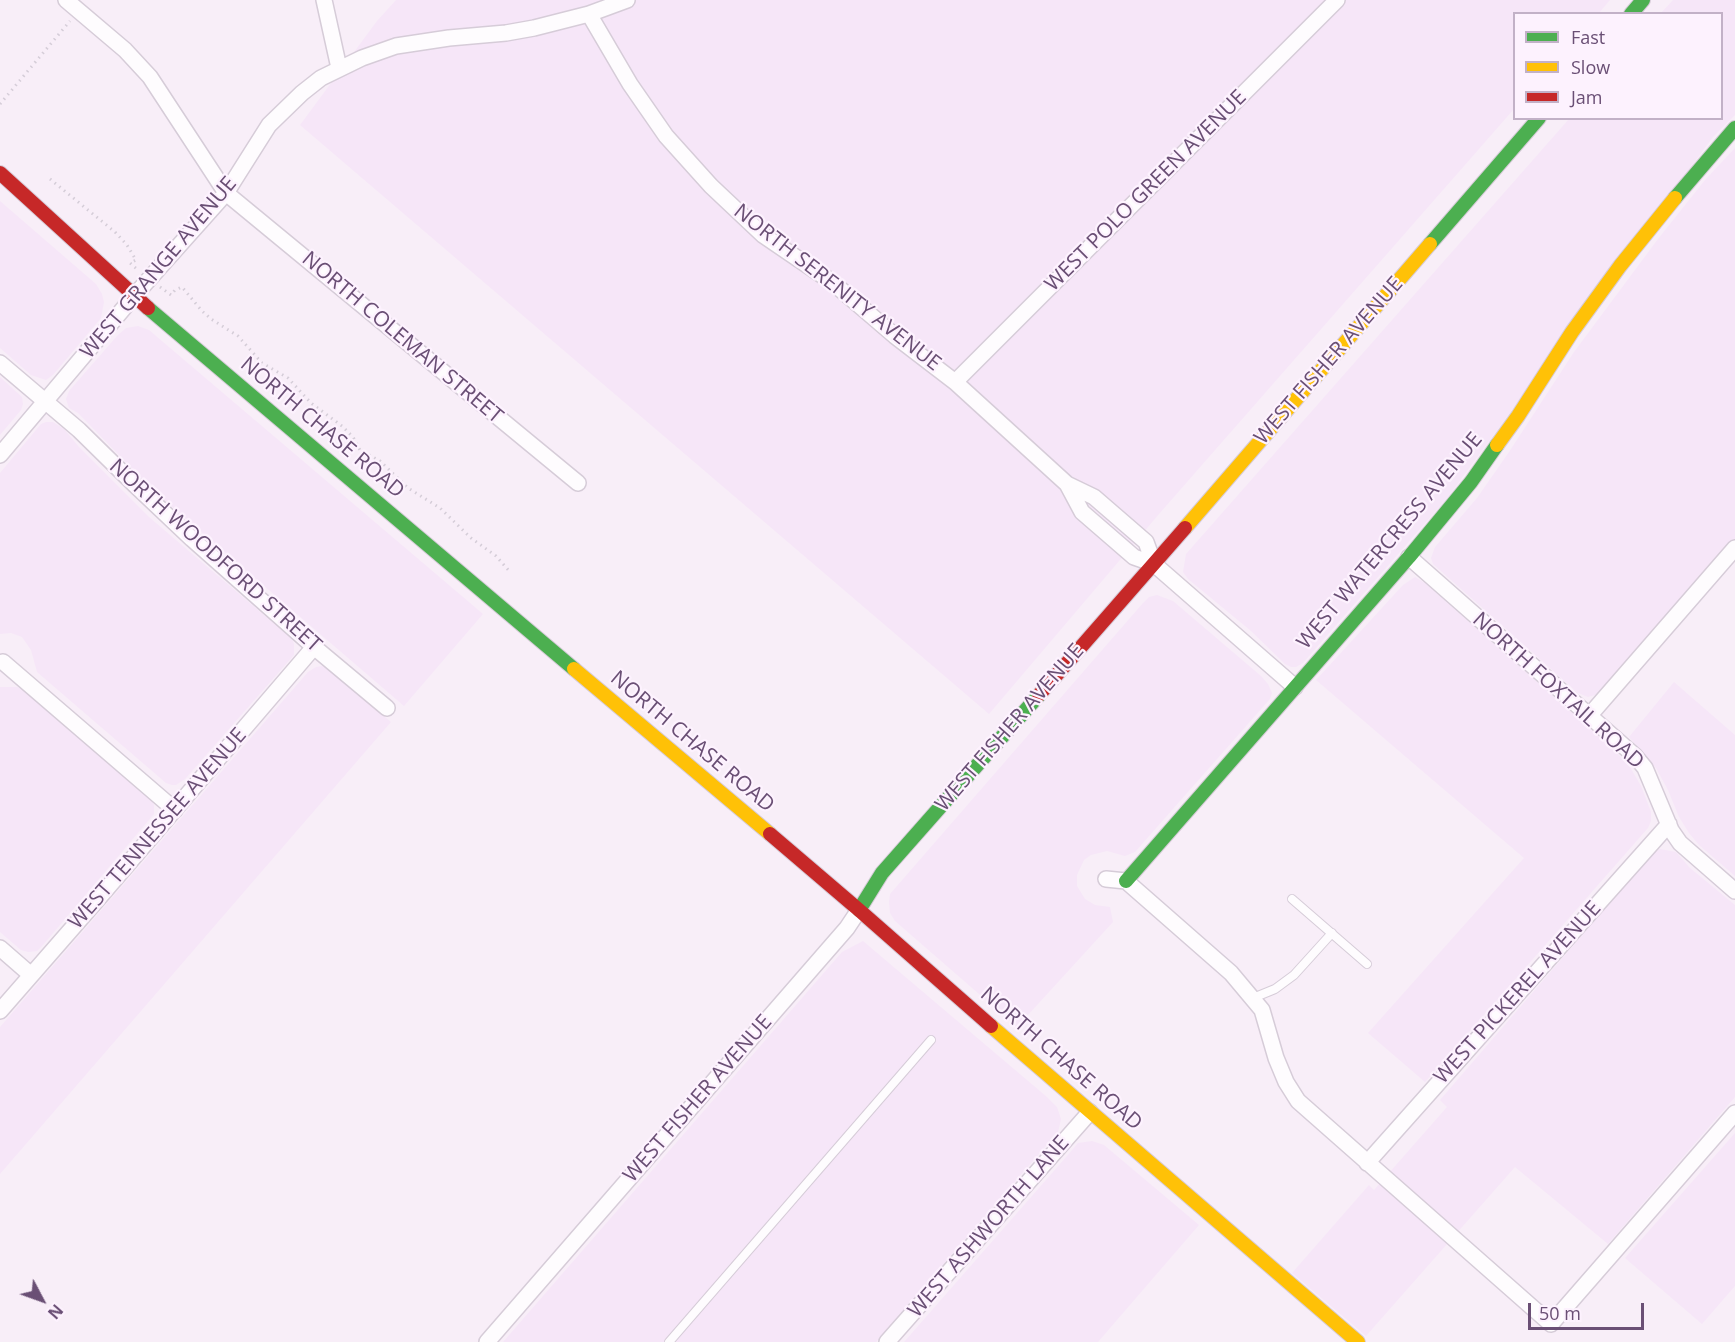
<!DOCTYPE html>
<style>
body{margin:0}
#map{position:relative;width:1735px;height:1342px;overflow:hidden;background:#f8eef8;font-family:"Open Sans",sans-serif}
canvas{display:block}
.legend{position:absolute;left:1513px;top:12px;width:210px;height:108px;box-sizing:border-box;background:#fdf2fe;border:2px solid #c2b1c7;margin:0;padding:8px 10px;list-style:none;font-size:18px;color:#6a4f75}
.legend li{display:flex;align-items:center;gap:12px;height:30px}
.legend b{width:30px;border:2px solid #c2b1c7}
.north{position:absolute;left:12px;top:1270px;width:60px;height:60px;-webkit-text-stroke:4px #fdf2fe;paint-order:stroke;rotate:131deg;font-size:16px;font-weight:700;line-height:24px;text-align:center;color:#6a4f75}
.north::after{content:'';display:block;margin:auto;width:21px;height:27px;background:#6a4f75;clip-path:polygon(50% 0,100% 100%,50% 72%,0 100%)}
.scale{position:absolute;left:1528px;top:1303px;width:116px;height:27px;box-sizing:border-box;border:3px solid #6a4f75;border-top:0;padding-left:8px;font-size:18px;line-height:21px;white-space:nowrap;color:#6a4f75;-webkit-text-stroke:4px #fdf2fe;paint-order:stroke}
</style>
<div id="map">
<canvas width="1735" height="1342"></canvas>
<ul class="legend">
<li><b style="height:8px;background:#4caf50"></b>Fast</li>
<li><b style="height:8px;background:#ffc107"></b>Slow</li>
<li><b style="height:8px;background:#c62828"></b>Jam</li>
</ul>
<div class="north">N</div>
<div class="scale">50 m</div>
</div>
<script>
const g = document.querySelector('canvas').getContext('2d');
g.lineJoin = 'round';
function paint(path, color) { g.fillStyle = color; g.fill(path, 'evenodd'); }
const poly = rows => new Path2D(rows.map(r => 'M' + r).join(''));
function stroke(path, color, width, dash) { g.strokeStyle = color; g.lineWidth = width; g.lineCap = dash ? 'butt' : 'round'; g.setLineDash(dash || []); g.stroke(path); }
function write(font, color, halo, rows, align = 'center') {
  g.font = font + ' "Open Sans",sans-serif'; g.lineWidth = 4.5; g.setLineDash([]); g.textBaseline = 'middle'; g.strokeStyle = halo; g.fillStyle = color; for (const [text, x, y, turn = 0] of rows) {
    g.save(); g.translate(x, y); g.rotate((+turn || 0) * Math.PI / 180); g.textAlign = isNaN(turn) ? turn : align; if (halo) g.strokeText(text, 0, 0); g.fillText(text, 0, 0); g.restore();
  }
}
const residential = poly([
 [396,0,1610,0,1599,13,1514,14,1514,109,1159,514,989,714,300,125,377,21],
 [1673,0,1735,0,1735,115,1713,137,1448,497,1303,663,1296,667,1291,667,1285,664,1251,631,1188,579,1183,572,1186,554,1569,119,1722,118,1722,14,1661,13],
 [1735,148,1735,539,1601,690,1595,695,1588,697,1578,693,1433,564,1431,558,1435,547,1477,498,1509,452,1574,352,1658,239,1705,180],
 [0,201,96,284,102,294,104,302,101,318,53,375,46,380,31,375,0,348],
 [138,326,149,330,483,614,404,706,157,494,78,413,69,408,66,399,69,391,117,336,126,328],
 [0,377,22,397,23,404,21,410,0,435],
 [46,422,53,422,64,429,79,447,149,517,292,639,294,644,294,655,185,779,176,785,172,785,166,783,37,672,31,650,22,637,11,633,0,634,0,473,41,424],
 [1415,577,1425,583,1614,750,1630,767,1641,786,1651,812,1651,821,1648,828,1425,1082,1368,1033,1524,858,1316,680,1403,585],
 [1157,595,1173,601,1261,676,1268,684,1272,693,1270,699,1135,852,1125,856,1107,851,1091,855,1084,860,1077,875,1077,886,1085,899,1095,905,1110,907,1113,922,1017,1027,895,921,890,913,889,902,890,894,1143,603,1149,597],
 [322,666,326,668,391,722,0,1174,0,1027,308,672,316,667],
 [1674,682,1735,735,1735,876,1699,845,1689,833,1679,817,1668,790,1656,768,1629,737],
 [0,687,17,687,22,689,152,800,154,805,154,814,43,945,37,951,28,952,21,950,0,932],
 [1660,849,1676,852,1690,868,1735,905,1735,1097,1608,1244,1515,1167,1366,1336,1292,1273,1369,1185,1374,1190,1447,1107,1440,1100,1653,853],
 [863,941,1047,1097,1057,1107,1061,1119,1058,1132,876,1342,503,1342,842,952],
 [1735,1133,1735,1286,1702,1324,1625,1258],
 [1092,1141,1104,1145,1199,1225,1098,1342,904,1342,1067,1156,1078,1143]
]);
const path = poly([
 [0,104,70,21],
 [50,179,115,232,127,245,136,260,130,263,138,270],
 [160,287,171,295,175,290,182,287,202,311,211,319,238,336,262,363,288,378,311,403,342,426,353,437,360,450,380,461,408,488,440,508,471,538,496,556,511,573]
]);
const lane = poly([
 [1292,899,1367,964],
 [1253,998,1275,989,1294,975,1332,933],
 [669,1342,931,1040]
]);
const street = poly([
 [66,0,125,50,150,77,226,193,578,483],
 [324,0,339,68],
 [589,14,630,84,666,136,711,186,763,235,832,282,895,336,955,382,1067,484,1094,497,1146,542,1154,564],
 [0,363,79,430,135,485,192,539,314,647,387,708],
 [955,382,1337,0],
 [0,455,134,296,226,193,269,125,302,93,321,78,362,58,396,46,449,38,506,33,534,28,589,14,627,0],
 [1067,484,1082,512,1134,557,1154,564,1295,687],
 [1409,557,1635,756,1645,768,1671,830,1680,843,1735,891],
 [3,662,175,810],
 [1589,716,1735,548],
 [1106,879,1126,881,1231,973,1262,1010,1276,1058,1286,1082,1298,1101,1551,1324,1735,1113],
 [0,948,31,975],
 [0,1011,103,893,314,647],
 [1367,1163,1669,824],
 [487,1342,847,928,859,910],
 [887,1342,1090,1112]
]);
const fast = poly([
 [1631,14,1643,0],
 [1675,198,1735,128],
 [1430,244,1539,118],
 [148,308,574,669],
 [1126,881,1409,557,1471,482,1497,445],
 [859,910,882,873,1039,695]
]);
const slow = poly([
 [1497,445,1518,416,1572,332,1620,266,1675,198],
 [1185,528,1430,244],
 [574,669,770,834],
 [991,1026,1358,1342]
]);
const jam = poly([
 [0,173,148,308],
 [1039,695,1185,528],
 [770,834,859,910,991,1026]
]);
const streetNames = [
 ["WEST POLO GREEN AVENUE",1146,191,-45],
 ["WEST GRANGE AVENUE",159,268,-50],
 ["NORTH SERENITY AVENUE",837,288,38],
 ["NORTH COLEMAN STREET",402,338,40],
 ["WEST FISHER AVENUE",1329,361,-49],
 ["NORTH CHASE ROAD",322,428,40],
 ["WEST WATERCRESS AVENUE",1390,541,-50],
 ["NORTH WOODFORD STREET",215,556,42],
 ["NORTH FOXTAIL ROAD",1558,691,42],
 ["WEST FISHER AVENUE",1010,728,-49],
 ["NORTH CHASE ROAD",692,742,40],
 ["WEST TENNESSEE AVENUE",158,829,-49],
 ["WEST PICKEREL AVENUE",1518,993,-48],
 ["NORTH CHASE ROAD",1061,1059,41],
 ["WEST FISHER AVENUE",698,1099,-49],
 ["WEST ASHWORTH LANE",989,1227,-49]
];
paint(residential, '#f6e6f8');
stroke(lane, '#d6ccd8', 10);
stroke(street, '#d6ccd8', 18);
stroke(fast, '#d6ccd8', 16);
stroke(slow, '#d6ccd8', 16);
stroke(jam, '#d6ccd8', 16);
stroke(path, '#d5cdd8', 3, [1.5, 4.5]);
stroke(lane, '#fefcfe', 8);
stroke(street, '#fefcfe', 15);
stroke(fast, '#4caf50', 14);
stroke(slow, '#ffc107', 14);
stroke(jam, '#c62828', 14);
write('21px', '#6a4f75', '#fdf2fe', streetNames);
</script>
